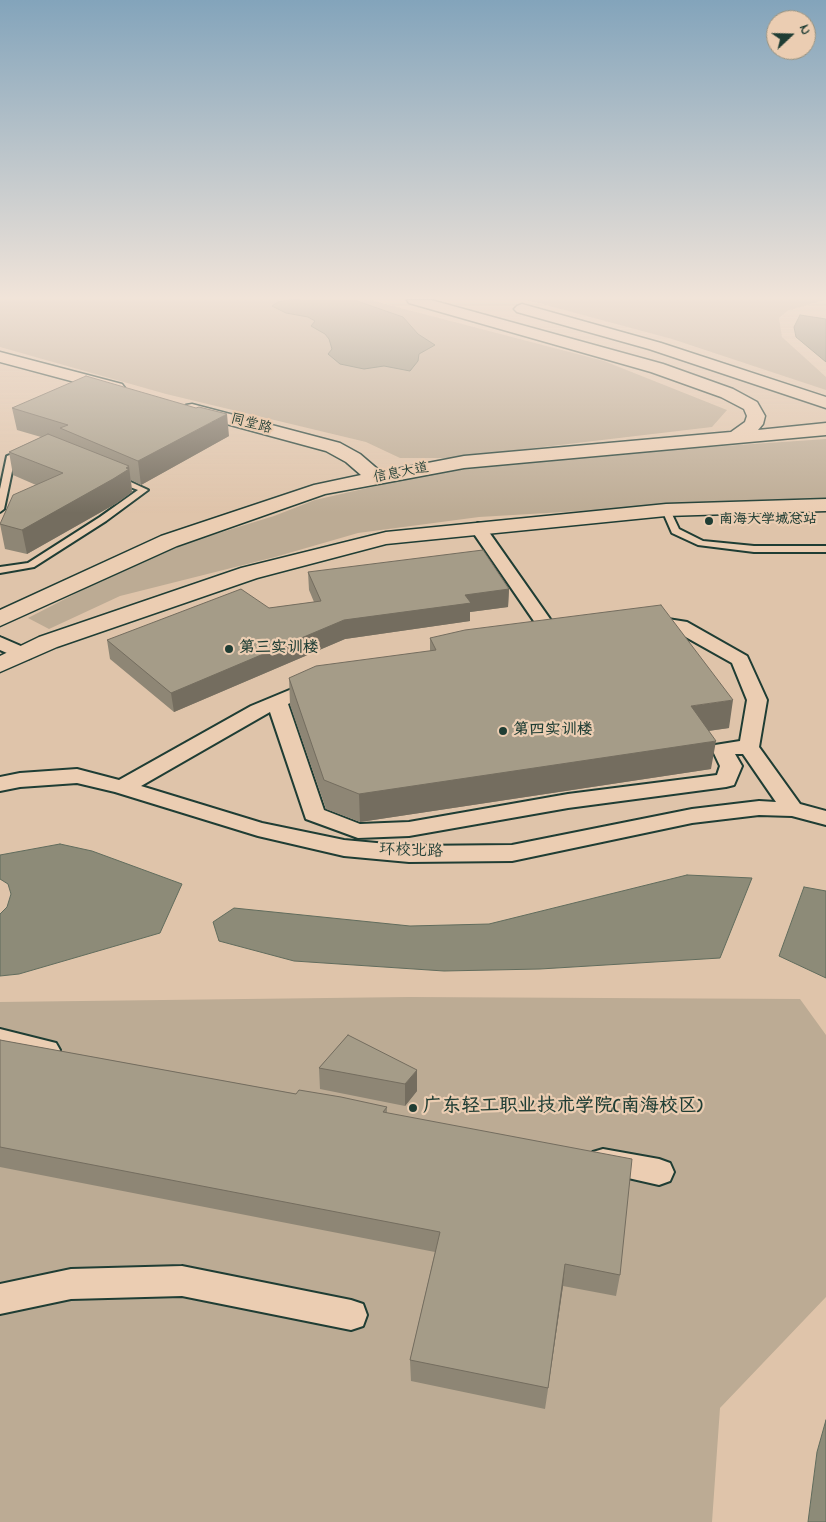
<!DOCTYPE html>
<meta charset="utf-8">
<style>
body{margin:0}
#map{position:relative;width:826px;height:1522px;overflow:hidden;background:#dfc4aa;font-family:"Indie Flower",sans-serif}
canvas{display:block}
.north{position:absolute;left:766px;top:10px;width:50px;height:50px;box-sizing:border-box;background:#ebcdb2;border:1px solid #999380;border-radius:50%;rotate:69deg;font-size:14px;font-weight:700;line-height:20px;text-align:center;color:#1f3d34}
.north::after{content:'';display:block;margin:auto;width:18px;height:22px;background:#1f3d34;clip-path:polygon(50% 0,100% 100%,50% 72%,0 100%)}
</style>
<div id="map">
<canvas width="826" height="1522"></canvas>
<div class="north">N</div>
</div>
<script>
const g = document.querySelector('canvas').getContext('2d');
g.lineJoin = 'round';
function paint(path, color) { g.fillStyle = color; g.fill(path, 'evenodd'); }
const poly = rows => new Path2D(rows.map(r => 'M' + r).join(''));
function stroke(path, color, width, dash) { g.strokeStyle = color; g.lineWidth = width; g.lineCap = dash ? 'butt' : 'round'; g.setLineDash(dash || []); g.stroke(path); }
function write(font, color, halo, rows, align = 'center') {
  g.font = font + ' "Indie Flower","LXGW WenKai TC",sans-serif'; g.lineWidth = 4.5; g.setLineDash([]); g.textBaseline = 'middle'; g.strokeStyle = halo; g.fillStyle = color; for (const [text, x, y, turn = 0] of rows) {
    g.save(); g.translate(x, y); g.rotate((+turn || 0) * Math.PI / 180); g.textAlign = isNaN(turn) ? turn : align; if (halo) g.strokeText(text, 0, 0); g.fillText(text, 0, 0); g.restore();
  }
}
const green = poly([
 [0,300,370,300,604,361,727,410,712,427,450,458,400,458,366,442,166,394,0,347],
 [527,300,825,300,787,311,779,318,782,337,826,377,826,390,672,339],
 [826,439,826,501,768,500,479,517,358,533,275,557,120,596,49,629,28,618,131,565,193,541,274,516,315,500,446,470,564,457],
 [409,997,800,999,826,1035,826,1297,720,1408,712,1522,0,1522,0,1002]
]);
const water = poly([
 [290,300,357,301,403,317,418,334,435,345,419,354,418,361,410,371,384,366,364,369,340,364,328,354,332,349,329,339,325,334,311,326,315,321,308,317,286,313,272,306,278,302,290,300],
 [800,315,826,319,826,362,796,337,794,327,800,315],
 [60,844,92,851,182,884,160,933,19,974,0,976,0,914,7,907,11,894,8,884,0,879,0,855,60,844],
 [687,875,752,878,720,958,540,969,444,971,294,961,219,941,213,922,234,908,410,926,489,924,687,875],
 [804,887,826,891,826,978,779,956,804,887],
 [826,1420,826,1522,808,1522,817,1452,826,1420]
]);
const lane = poly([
 [20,451,24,453,15,457,4,509,0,512,0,489,7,456,20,451],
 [114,477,120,477,148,490,106,521,34,567,0,573,0,567,28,563,100,517,138,490,114,481,114,477],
 [666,507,670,510,679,529,703,541,754,546,826,546,826,552,754,552,698,545,672,533,662,510,666,507]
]);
const street = poly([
 [478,523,484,525,550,619,553,623,550,627,538,627,470,528,478,523],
 [649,616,687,622,747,656,767,700,759,747,800,804,826,811,826,825,792,816,759,815,692,823,512,861,409,862,344,856,258,836,115,792,77,783,20,787,0,791,0,777,20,773,77,769,119,780,251,706,316,679,323,681,326,685,323,689,288,704,324,810,360,824,409,822,568,794,717,775,720,766,712,749,715,745,740,741,747,700,732,663,675,631,643,625,640,621,643,617,649,616],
 [270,712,306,819,358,838,409,836,568,808,726,787,734,785,742,766,735,754,743,754,776,802,759,801,692,809,512,845,409,846,344,840,262,823,141,786,270,712],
 [0,637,30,650,33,654,30,658,23,660,0,650,0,637],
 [0,1029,56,1043,60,1050,56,1057,46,1061,0,1049,0,1029],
 [603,1149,659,1159,670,1163,674,1172,670,1181,659,1185,593,1170,588,1161,593,1152,603,1149],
 [182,1266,351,1300,363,1304,367,1315,363,1326,351,1330,182,1296,71,1299,0,1314,0,1284,71,1269,182,1266]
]);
const secondary = poly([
 [407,300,431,300,663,364,733,389,757,402,765,416,763,424,758,430,826,423,826,435,464,468,325,494,177,546,0,626,0,610,161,536,314,485,361,475,346,462,326,451,186,413,183,409,186,405,192,404,340,443,360,454,381,472,464,456,731,432,745,422,747,416,744,409,721,397,651,372,409,303,407,300],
 [522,304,661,343,826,397,826,408,649,349,517,312,514,309,517,306,522,304],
 [0,352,122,384,125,388,122,392,116,393,0,362,0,352],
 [826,499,826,511,666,516,386,544,257,578,57,647,0,672,0,656,39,637,241,568,386,532,666,504,826,499]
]);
const wall = poly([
 [12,408,229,436,141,485,131,480,132,492,117,503,27,554,5,549,0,524,36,485,13,475,9,452,41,437,17,430],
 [308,572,509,589,508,607,470,612,470,621,345,639,174,712,110,659,107,640,269,608,314,602,309,590],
 [430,638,729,728,708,731,711,769,360,822,326,809,290,705,289,678,430,651],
 [348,1035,417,1091,405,1106,320,1089,319,1068],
 [0,1040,296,1094,387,1107,387,1113,620,1275,616,1296,563,1286,545,1409,411,1381,410,1360,435,1252,0,1167]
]);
const shadedWall = poly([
 [227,414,229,436,141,485,138,461],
 [129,466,132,492,117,503,27,554,22,530],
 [509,589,508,607,470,612,470,621,345,639,174,712,171,693,344,620,465,595],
 [733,700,729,728,687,734,691,706],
 [716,741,711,769,360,822,359,794],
 [417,1070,417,1091,405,1106,405,1084],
 [565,1264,563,1286,545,1409,548,1388]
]);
const building = poly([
 [86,376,196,408,199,407,227,414,138,461,60,428,68,425,12,408,86,376],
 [48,434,129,466,126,468,129,469,113,479,22,530,0,524,13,495,63,473,9,452,48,434],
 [483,550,509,589,465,595,471,603,344,620,171,693,107,640,241,589,269,608,321,601,308,572,483,550],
 [661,605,733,700,691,706,716,741,359,794,324,780,289,678,316,666,436,650,430,638,465,630,661,605],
 [348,1035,417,1070,405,1084,319,1068,348,1035],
 [0,1040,296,1094,299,1090,341,1097,387,1107,383,1112,632,1159,620,1275,565,1264,548,1388,410,1360,440,1232,0,1147,0,1040]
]);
const markers = [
 [709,521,5,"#1f3d34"],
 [229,649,5,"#1f3d34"],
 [503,731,5,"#1f3d34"],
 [413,1108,5,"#1f3d34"]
];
const farStreetnames = [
 ["同堂路",251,425,15],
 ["信息大道",401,474,-11]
];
const farPoinames = [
 ["南海大学城总站",719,521]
];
const poiNames = [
 ["第三实训楼",239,649],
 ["第四实训楼",513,731]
];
const streetNames = [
 ["环校北路",411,852,2]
];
const nearPoinames = [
 ["广东轻工职业技术学院(南海校区)",423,1108]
];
paint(green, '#bcab94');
paint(water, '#8d8b78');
stroke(water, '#616c5d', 1);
stroke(lane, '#1f3d34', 4);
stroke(street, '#1f3d34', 4);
stroke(secondary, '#1f3d34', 3);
paint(lane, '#ebcdb2');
paint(street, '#ebcdb2');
paint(secondary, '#ebcdb2');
paint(wall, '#8e8675');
paint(shadedWall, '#746d5f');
paint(building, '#a59c88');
stroke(building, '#746d5f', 1);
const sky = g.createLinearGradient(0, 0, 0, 513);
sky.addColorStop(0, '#83a4bb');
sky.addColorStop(0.58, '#f1e4d9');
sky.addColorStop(1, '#f1e4d900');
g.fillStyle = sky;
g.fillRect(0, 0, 826, 513);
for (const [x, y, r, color] of markers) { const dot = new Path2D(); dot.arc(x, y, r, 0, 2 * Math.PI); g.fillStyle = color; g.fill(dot); stroke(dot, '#ebcdb2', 2); }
write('14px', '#1f3d34', '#ebcdb2', farStreetnames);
write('bold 14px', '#1f3d34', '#ebcdb2', farPoinames, 'left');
write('bold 16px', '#1f3d34', '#ebcdb2', poiNames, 'left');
write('16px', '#1f3d34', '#ebcdb2', streetNames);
write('bold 19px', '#1f3d34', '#ebcdb2', nearPoinames, 'left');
</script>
